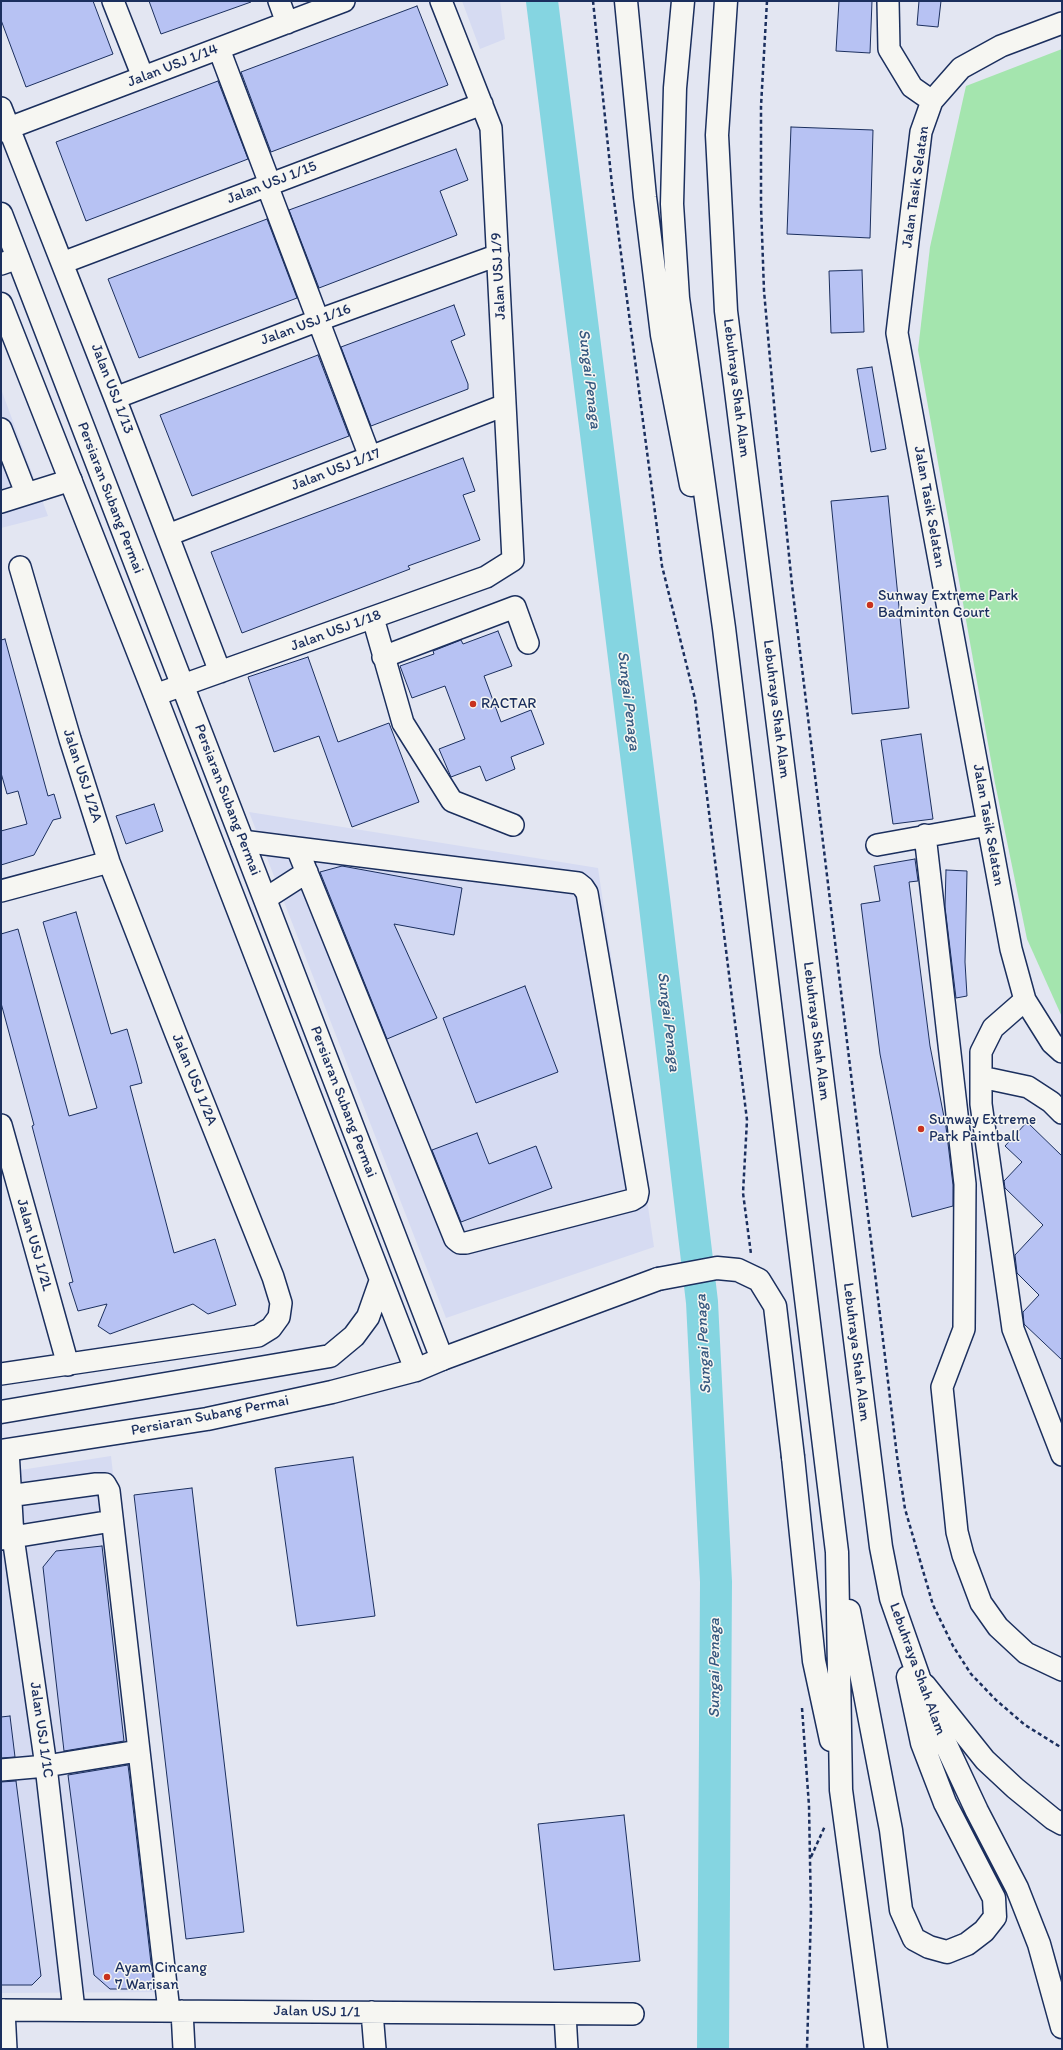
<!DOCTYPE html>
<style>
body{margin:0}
#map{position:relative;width:1063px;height:2050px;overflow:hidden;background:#e3e6f2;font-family:Itim,sans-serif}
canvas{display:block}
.frame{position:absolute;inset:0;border:2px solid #1b2f5e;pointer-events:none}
</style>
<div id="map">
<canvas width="1063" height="2050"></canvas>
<div class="frame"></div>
</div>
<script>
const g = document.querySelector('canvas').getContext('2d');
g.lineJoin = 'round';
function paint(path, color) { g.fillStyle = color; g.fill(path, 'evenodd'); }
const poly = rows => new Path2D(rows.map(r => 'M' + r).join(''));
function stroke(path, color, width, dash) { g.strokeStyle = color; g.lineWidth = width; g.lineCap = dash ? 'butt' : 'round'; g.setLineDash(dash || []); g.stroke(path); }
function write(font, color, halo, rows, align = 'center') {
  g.font = font + ' Itim,sans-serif'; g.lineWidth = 3; g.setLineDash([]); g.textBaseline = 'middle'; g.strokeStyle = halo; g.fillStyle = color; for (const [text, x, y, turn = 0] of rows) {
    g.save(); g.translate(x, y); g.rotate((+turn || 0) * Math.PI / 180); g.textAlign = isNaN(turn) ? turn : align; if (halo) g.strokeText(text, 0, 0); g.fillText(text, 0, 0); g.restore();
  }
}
const built = poly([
 [462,1,500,1,505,39,480,49],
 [1,389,48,516,1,528],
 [249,812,598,868,654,1247,446,1318],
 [111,1456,172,1992,1,1993,1,1473]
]);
const green = poly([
 [1062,49,1062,1017,1027,939,995,783,918,350,930,247,966,86]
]);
const river = poly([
 [542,1,654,898,702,1302,716,1582,713,2049]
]);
const building = poly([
 [1,1,93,1,113,54,26,87,1,20,1,1],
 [149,1,251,1,251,2,161,34,149,1],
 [839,1,872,1,870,53,836,51,839,1],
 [919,1,941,1,938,27,917,25,919,1],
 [417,6,448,85,271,152,241,72,417,6],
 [218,81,248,159,86,221,56,142,218,81],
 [791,127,873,130,870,238,787,234,791,127],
 [456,149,468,180,440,191,457,235,319,288,289,210,456,149],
 [267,219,297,298,139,358,108,279,267,219],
 [862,270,864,332,831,333,829,271,862,270],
 [454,305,465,335,451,341,468,384,468,389,371,426,341,347,454,305],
 [318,355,349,436,192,496,160,415,318,355],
 [872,367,886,449,871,452,857,369,872,367],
 [463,458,475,491,463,495,480,540,408,566,410,569,242,633,211,552,463,458],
 [888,496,909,708,852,714,831,501,888,496],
 [498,631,512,666,484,676,501,722,531,710,544,744,511,757,515,769,486,781,480,766,451,777,439,749,465,739,445,686,412,698,400,666,434,654,433,651,461,640,463,644,498,631],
 [5,639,48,796,54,794,61,818,53,820,34,855,1,865,1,831,27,824,18,791,7,794,1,773,1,640,5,639],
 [308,657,338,742,389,723,419,802,352,827,319,736,274,752,248,677,308,657],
 [921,734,933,819,893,824,881,740,921,734],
 [154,804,163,831,126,844,116,816,154,804],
 [915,859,918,881,909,882,930,1046,946,1127,953,1185,953,1206,912,1217,880,1054,861,904,880,901,874,866,915,859],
 [342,866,462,888,454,935,394,924,437,1018,387,1039,320,872,342,866],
 [946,870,967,871,965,962,967,996,956,998,945,907,946,870],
 [76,912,111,1034,127,1029,137,1064,142,1083,130,1086,174,1253,215,1239,236,1305,208,1314,193,1304,110,1334,98,1326,107,1304,78,1311,69,1283,73,1282,32,1126,34,1125,1,1003,1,934,18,929,69,1116,97,1108,43,922,76,912],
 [525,986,558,1072,476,1103,443,1018,525,986],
 [1027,1122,1062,1156,1062,1360,1024,1324,1023,1312,1039,1295,1017,1273,1015,1255,1043,1225,1005,1188,1004,1181,1022,1162,1005,1146,1027,1122],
 [477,1133,489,1164,536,1146,552,1188,461,1222,432,1150,477,1133],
 [353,1457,375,1616,297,1626,275,1468,353,1457],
 [192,1488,244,1932,186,1939,134,1495,192,1488],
 [102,1546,124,1741,64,1751,43,1567,56,1551,102,1546],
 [10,1716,15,1757,1,1758,1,1717,10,1716],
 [128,1765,130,1781,154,1989,110,1989,94,1975,68,1775,128,1765],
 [16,1781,41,1976,32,1985,1,1985,1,1782,16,1781],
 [624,1815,640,1961,554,1970,538,1824,624,1815]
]);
const path = poly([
 [593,1,612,185,662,566,695,699,747,1120,743,1193,751,1254],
 [767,1,761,106,761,206,764,291,776,426,792,585,897,1456,905,1509,933,1605,953,1646,971,1674,996,1700,1025,1725,1062,1748],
 [802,1708,809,1806,811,1913,807,2049],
 [811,1857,825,1826]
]);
const minor = poly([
 [113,1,143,77],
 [279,1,287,23],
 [888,1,889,49,912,87,932,101],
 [1062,23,1001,46,961,68,932,101,921,132,897,333,1011,949,1025,1000,1052,1043,1062,1052],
 [219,49,270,184],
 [1,108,115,398,220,672],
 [1,131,344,1],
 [267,185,370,457],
 [62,263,482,104],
 [1,264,18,258],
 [115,398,319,320,498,255],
 [1,429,26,493],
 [1,502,71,480],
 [168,535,505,405],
 [373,618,403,723,452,801,513,825],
 [383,657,515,607,528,643],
 [155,695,486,577,513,560,491,128,441,1],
 [925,835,965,1184,964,1329,942,1387,957,1532,963,1555,981,1603,998,1627,1026,1653,1062,1670],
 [242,841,297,848,578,883,583,887,587,893,638,1192,637,1197,632,1200,466,1243,460,1243,455,1239,297,848],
 [877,845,988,825],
 [1,891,109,862],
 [265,899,307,872],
 [1025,1000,993,1028,981,1052,981,1104,1013,1329,1062,1455],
 [981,1077,1028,1087,1051,1102,1062,1113],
 [1,1125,68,1365],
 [1,1374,258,1336,271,1328,279,1317,281,1303,273,1277,176,1034,109,862,70,739,20,567],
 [8,1450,13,1537,46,1766,74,2010],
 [1,1497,96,1484,105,1484,109,1491,169,2011],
 [1,1539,112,1521],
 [925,1685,985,1760,1015,1788,1053,1819,1062,1824],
 [1,1770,46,1766,138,1751],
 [1,2010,633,2014],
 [4,2010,6,2049],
 [182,2011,184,2049],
 [372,2012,375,2049],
 [565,2014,567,2049]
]);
const major = poly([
 [1,214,442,1359,416,1370,332,1392,207,1419,1,1451],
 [1,304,155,695,416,1370],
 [1,1412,330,1356,354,1336,368,1317,381,1280]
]);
const highway = poly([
 [626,1,645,197,662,335,691,485],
 [683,1,675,88,672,204,678,298,724,628,837,1552,841,1790,876,2049],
 [726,1,717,135,726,311,881,1547,891,1598,919,1678,940,1732,977,1811,1017,1888,1039,1944,1062,2027],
 [442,1359,658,1279],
 [793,1457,814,1661,831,1740],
 [849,1611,891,1830,901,1910,914,1939,929,1947,947,1952,967,1944,984,1931,995,1917,994,1898,945,1803,922,1743,908,1677]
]);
const highwayBridge = poly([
 [658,1279,717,1268,738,1270,759,1280,775,1306,793,1457]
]);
const markers = [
 [870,605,4,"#c8321e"],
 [473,704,4,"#c8321e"],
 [921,1129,4,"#c8321e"],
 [107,1977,4,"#c8321e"]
];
const streetNames = [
 ["Jalan USJ 1/14",173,66,-21],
 ["Jalan USJ 1/15",272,183,-21],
 ["Jalan Tasik Selatan",916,187,-82],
 ["Jalan USJ 1/9",499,276,-93],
 ["Jalan USJ 1/16",306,325,-20],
 ["Lebuhraya Shah Alam",736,388,83],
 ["Jalan USJ 1/13",112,389,69],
 ["Jalan USJ 1/17",336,470,-21],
 ["Persiaran Subang Permai",110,498,69],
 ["Jalan Tasik Selatan",929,507,80],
 ["Jalan USJ 1/18",336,631,-20],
 ["Lebuhraya Shah Alam",776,709,83],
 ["Jalan USJ 1/2A",82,776,72],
 ["Persiaran Subang Permai",227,800,69],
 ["Jalan Tasik Selatan",988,825,80],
 ["Lebuhraya Shah Alam",816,1031,83],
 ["Jalan USJ 1/2A",194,1080,68],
 ["Persiaran Subang Permai",343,1102,69],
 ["Jalan USJ 1/2L",34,1245,74],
 ["Lebuhraya Shah Alam",856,1352,83],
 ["Persiaran Subang Permai",210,1416,-11],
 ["Lebuhraya Shah Alam",917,1669,70],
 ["Jalan USJ 1/1C",41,1730,82],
 ["Jalan USJ 1/1",317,2012,1]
];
const poiNames = [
 ["Sunway Extreme Park",878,596],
 ["Badminton Court",878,613],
 ["RACTAR",481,704],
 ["Sunway Extreme",929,1120],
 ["Park Paintball",929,1137],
 ["Ayam Cincang",115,1968],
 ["7 Warisan",115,1985]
];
const waterNames = [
 ["Sungai Penaga",589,379,83],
 ["Sungai Penaga",628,701,83],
 ["Sungai Penaga",668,1022,83],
 ["Sungai Penaga",704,1344,-93],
 ["Sungai Penaga",715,1668,-90]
];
paint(built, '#d6dbf2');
paint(green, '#a4e5ae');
stroke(river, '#85d5e1', 32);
paint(building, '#b7c2f3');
stroke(building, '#1b2f5e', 1);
stroke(minor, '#1b2f5e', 24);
stroke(major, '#1b2f5e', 25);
stroke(highway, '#1b2f5e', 25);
stroke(path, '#1b2f5e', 2.5, [4, 3]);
stroke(minor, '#f6f6f2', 21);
stroke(major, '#f6f6f2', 22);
stroke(highway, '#f6f6f2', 22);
stroke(highwayBridge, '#1b2f5e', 25, []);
stroke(highwayBridge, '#f6f6f2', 22);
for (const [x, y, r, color] of markers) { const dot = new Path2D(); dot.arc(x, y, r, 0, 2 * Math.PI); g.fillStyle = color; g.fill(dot); stroke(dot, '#f6f6f2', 1.5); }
write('15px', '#1b2f5e', '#f6f6f2', streetNames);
write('15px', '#1b2f5e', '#f6f6f2', poiNames, 'left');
write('italic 16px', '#36587f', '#f6f6f2', waterNames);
</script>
